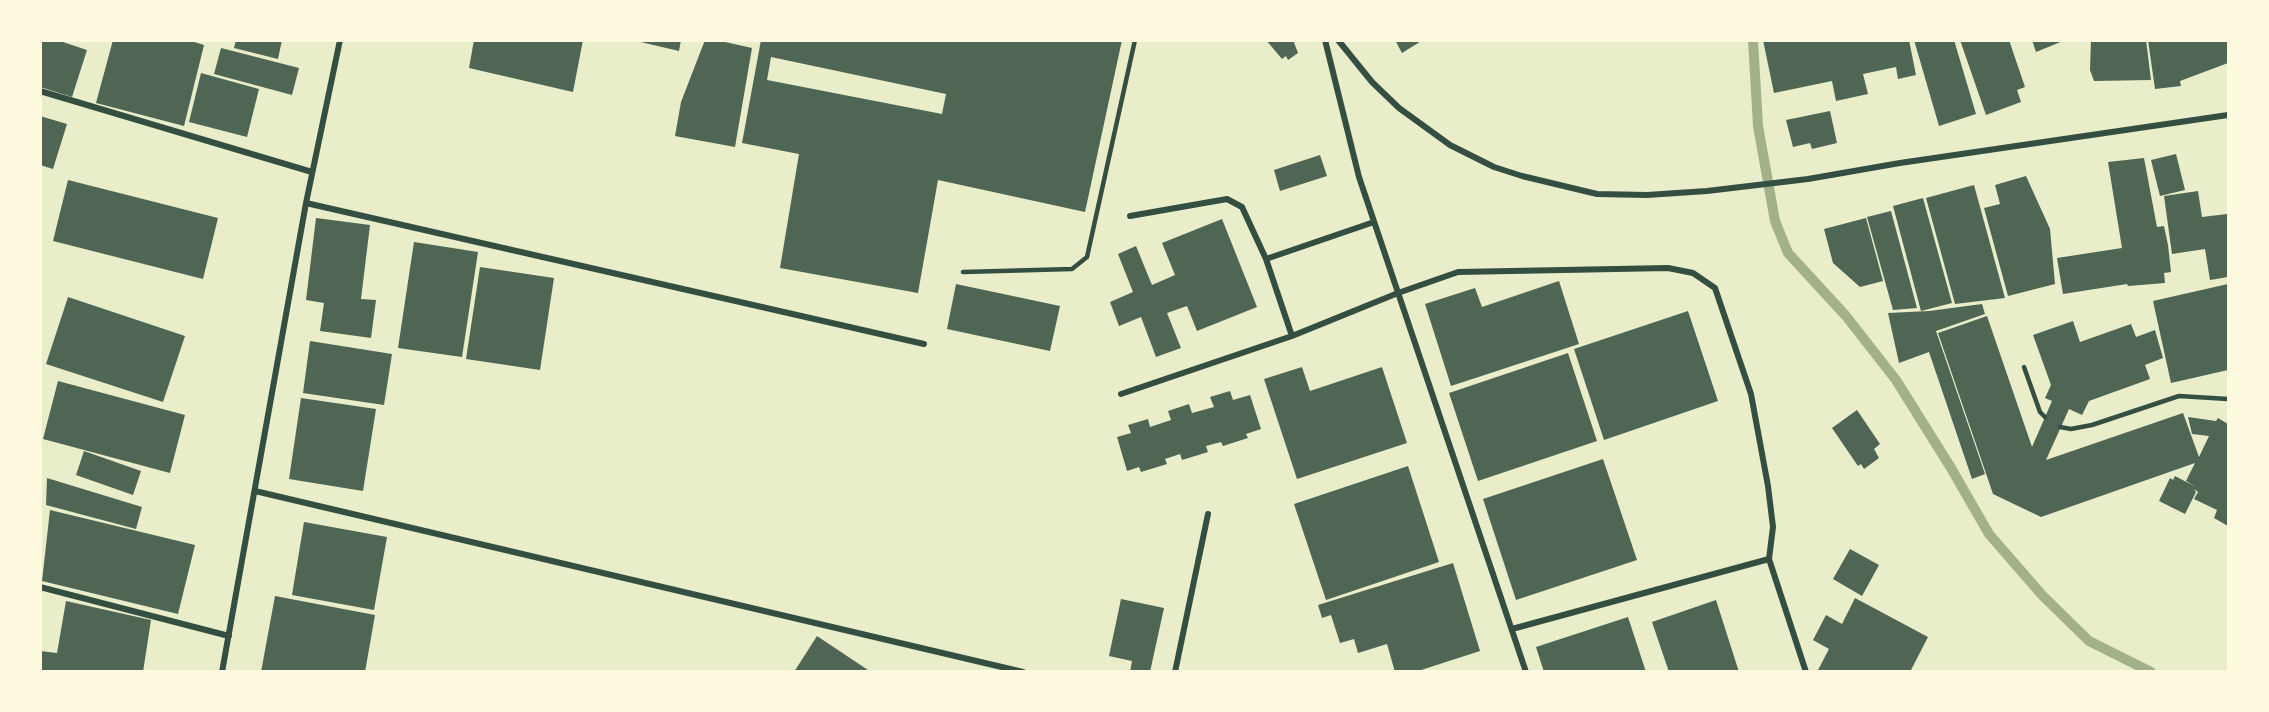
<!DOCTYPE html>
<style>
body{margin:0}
#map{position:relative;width:2269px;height:712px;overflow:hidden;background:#e9edc9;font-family:Barlow,sans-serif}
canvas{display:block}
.frame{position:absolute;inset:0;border:42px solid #fefae0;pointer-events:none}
</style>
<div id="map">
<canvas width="2269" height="712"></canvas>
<div class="frame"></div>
</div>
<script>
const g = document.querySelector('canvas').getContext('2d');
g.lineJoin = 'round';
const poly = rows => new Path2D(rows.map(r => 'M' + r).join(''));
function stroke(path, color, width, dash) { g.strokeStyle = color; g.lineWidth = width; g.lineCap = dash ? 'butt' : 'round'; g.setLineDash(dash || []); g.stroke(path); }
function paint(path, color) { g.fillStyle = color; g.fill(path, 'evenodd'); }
const stream = poly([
 [1753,40,1758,126,1775,221,1788,253,1846,316,1896,380,1951,468,1989,534,2042,595,2089,641,2151,672]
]);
const building = poly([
 [40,40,57,40,87,50,72,97,40,87],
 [113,40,188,40,204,45,184,126,96,103],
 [236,40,282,40,278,59,234,48],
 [474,40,583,40,573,92,469,68],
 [632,40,681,40,679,51],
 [705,40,716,40,752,48,735,147,675,136,681,102],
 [761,40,1122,40,1085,212,938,180,918,293,780,268,799,154,742,143],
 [771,57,946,94,942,114,767,80],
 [1266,40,1293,40,1298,53,1288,60,1286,56,1282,59],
 [1395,40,1423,40,1402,53],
 [1763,40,1909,40,1916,75,1898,79,1896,67,1863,74,1868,94,1836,101,1832,81,1774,93],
 [1914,40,1954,40,1976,114,1939,126],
 [1960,40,2009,40,2025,87,2017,90,2021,102,1986,115],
 [2032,40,2063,40,2063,41,2036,52],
 [2091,40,2146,40,2151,80,2094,81,2090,70],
 [2148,40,2228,40,2228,63,2180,81,2181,86,2155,89],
 [221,48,299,68,292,95,214,74],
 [201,73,259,89,247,137,189,122],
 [1830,111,1837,143,1812,149,1810,143,1793,147,1786,120],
 [40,116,67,124,53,169,40,165],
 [2176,154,2185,190,2160,196,2151,160],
 [1320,155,1327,176,1280,191,1274,170],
 [2144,158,2157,227,2164,226,2168,245,2171,272,2164,273,2165,283,2128,286,2127,284,2063,294,2057,258,2122,248,2108,162],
 [2026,176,2050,229,2055,284,2008,296,1984,208,2000,204,1995,185],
 [68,180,218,218,203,279,53,241],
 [1974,185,2005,298,1955,304,1926,198],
 [2198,191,2202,217,2227,214,2228,277,2210,280,2205,249,2172,254,2164,196],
 [1923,198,1952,303,1921,311,1893,206],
 [1891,211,1917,308,1893,310,1867,217],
 [316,218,370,225,361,299,376,300,371,338,320,331,324,303,306,300],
 [1866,218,1883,281,1860,287,1833,263,1824,229],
 [1222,219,1257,307,1197,331,1187,306,1167,313,1181,348,1156,357,1141,317,1119,326,1110,302,1133,292,1118,254,1136,246,1152,285,1175,275,1162,243],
 [414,242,478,252,462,357,398,348],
 [480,267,554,278,540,370,466,359],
 [1559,281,1579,344,1451,386,1425,304,1475,288,1482,307],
 [956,284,1060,306,1050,351,947,329],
 [2228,284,2228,370,2171,383,2153,301],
 [68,297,185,336,163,402,46,364],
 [1982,304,1985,314,1936,331,1985,474,1972,479,1929,352,1899,363,1888,313,1929,311],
 [1688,311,1718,401,1604,440,1574,349],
 [1987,316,2032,447,2052,401,2045,398,2051,385,2033,335,2073,321,2080,342,2131,324,2136,337,2155,330,2163,358,2145,365,2150,379,2089,401,2082,415,2069,409,2046,460,2183,413,2199,457,2209,436,2192,434,2188,417,2216,421,2218,418,2228,424,2228,526,2214,518,2217,510,2194,499,2198,492,2201,494,2194,489,2196,492,2185,514,2159,501,2170,478,2173,480,2175,476,2196,487,2186,481,2195,463,2041,517,1993,494,1938,333],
 [310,341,392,354,384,405,303,393],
 [1568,353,1597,441,1478,481,1449,393],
 [1302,367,1310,391,1382,367,1407,443,1297,479,1264,379],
 [58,381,185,415,170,473,43,439],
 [1230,391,1233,400,1250,395,1261,429,1246,434,1248,438,1223,446,1221,442,1206,446,1208,452,1182,460,1180,454,1165,459,1167,464,1141,472,1139,467,1127,471,1117,437,1131,433,1128,425,1148,419,1150,427,1171,420,1168,411,1189,404,1192,413,1214,407,1210,397],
 [301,398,376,409,363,491,289,479],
 [1857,410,1880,444,1874,449,1879,458,1864,469,1861,464,1858,466,1832,428],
 [84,451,141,471,133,495,76,475],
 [1603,459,1637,560,1516,600,1483,499],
 [1408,466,1439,562,1326,600,1294,504],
 [47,478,142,507,136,529,46,505],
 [50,510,195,545,178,614,42,581],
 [304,522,387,537,374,610,292,595],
 [1850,549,1879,565,1862,596,1833,579],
 [1453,563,1480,651,1415,672,1395,672,1387,644,1358,653,1354,639,1340,643,1331,615,1322,618,1318,605],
 [275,596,375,615,365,672,261,672],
 [1855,598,1928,637,1910,672,1818,670,1829,649,1813,640,1826,615,1842,624],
 [1121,599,1164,608,1150,672,1130,672,1132,661,1109,656],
 [1716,600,1739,672,1669,672,1652,622],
 [66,601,151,620,143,672,40,672,40,651,57,653],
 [1628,617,1646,672,1544,672,1536,647],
 [817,636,871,672,794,672]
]);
const service = poly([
 [963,272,1072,269,1087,257,1135,40],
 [2024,367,2040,412,2045,417],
 [2060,427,2071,429,2092,425,2179,396,2228,399]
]);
const minor = poly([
 [1325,40,1359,177,1526,672],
 [1338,40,1372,82,1399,108,1450,145,1494,167,1522,176,1597,194,1647,195,1707,191,1808,179,1900,163,2228,115],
 [40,91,312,172],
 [306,203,924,344],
 [1130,216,1227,199,1242,207,1266,259,1292,336],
 [1266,259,1374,222],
 [1121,394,1292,336,1398,293,1458,272,1668,268,1693,273,1715,288,1751,394,1768,486,1773,527,1769,559],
 [255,491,1023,672],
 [40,587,229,636],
 [1512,629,1769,559,1806,672],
 [222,672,306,203,340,40],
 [1175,672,1208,514]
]);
stroke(stream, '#a3b18a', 10);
paint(building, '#4f6655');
stroke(service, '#344e41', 4.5);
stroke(minor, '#344e41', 6);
</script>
